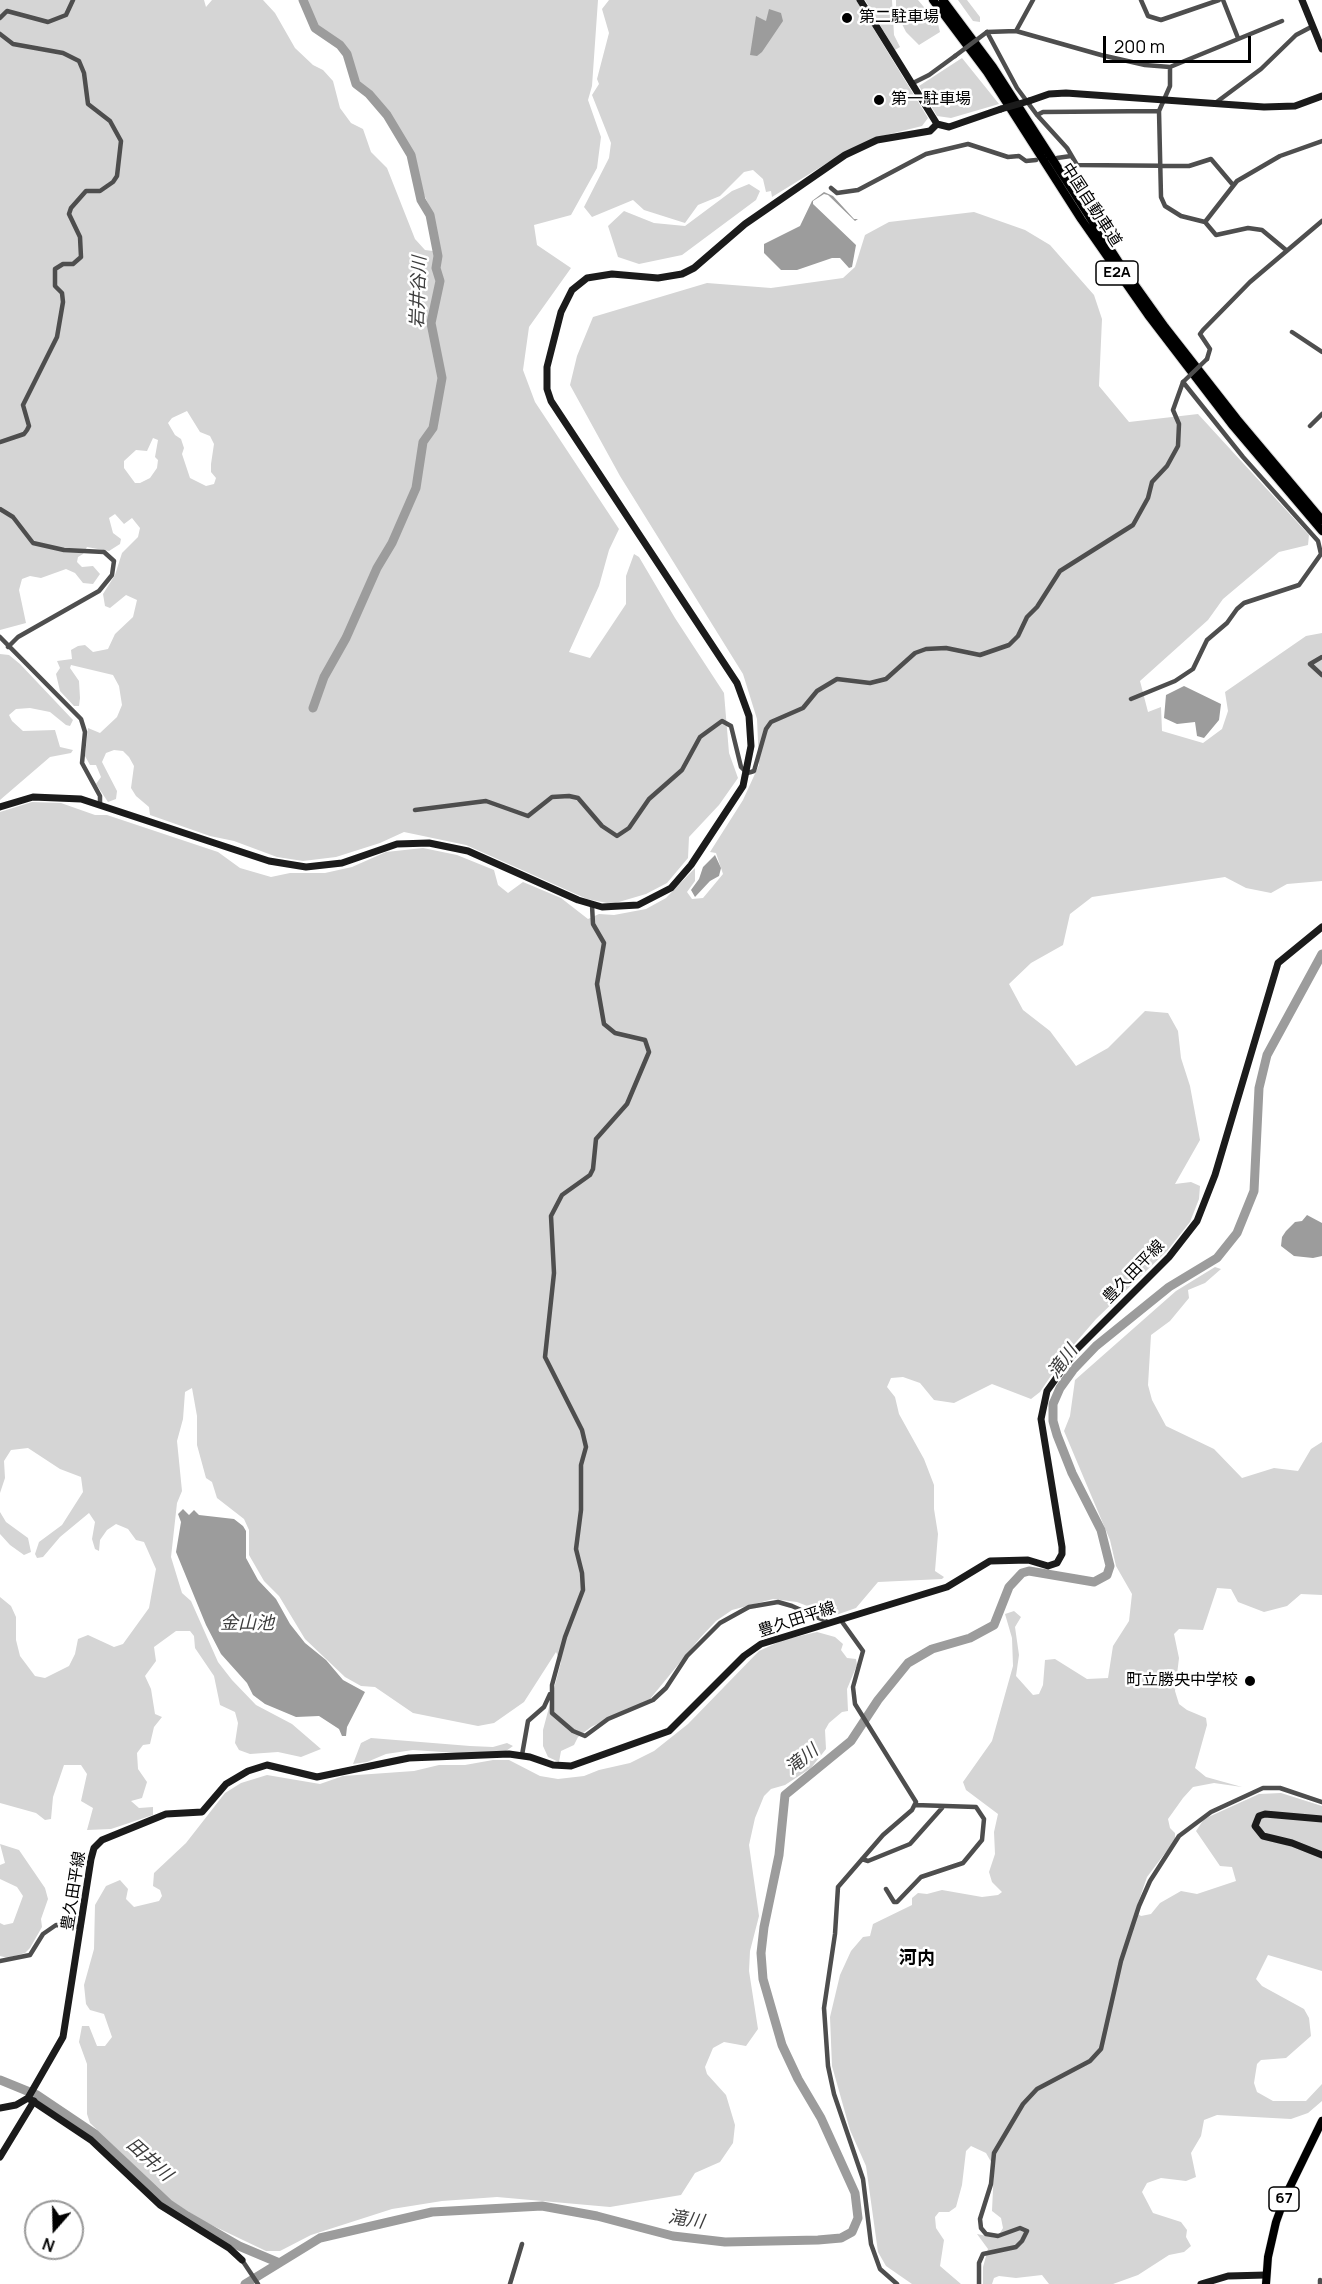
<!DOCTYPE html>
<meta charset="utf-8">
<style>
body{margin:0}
#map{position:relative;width:1322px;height:2284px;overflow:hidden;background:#fff;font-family:Manrope,sans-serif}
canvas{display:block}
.north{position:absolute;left:24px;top:2200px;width:60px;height:60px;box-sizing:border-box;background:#fff;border:2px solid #999;border-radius:50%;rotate:200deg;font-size:16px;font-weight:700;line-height:24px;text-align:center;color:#000}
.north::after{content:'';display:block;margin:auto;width:21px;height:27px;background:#000;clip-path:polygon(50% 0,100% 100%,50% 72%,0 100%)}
.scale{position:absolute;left:1103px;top:36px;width:148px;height:27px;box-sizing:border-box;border:3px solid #000;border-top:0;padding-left:8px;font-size:18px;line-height:21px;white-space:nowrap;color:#000;-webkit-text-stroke:4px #fff;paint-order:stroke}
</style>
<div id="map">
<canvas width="1322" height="2284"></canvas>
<div class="north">N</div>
<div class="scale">200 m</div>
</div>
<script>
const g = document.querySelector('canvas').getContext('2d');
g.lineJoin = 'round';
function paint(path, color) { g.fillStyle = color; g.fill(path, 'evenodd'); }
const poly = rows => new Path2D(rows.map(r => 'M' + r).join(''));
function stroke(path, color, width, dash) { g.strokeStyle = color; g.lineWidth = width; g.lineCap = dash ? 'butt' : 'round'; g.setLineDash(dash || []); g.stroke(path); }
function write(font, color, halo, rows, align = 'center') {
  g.font = font + ' Manrope,"Noto Sans JP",sans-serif'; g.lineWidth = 5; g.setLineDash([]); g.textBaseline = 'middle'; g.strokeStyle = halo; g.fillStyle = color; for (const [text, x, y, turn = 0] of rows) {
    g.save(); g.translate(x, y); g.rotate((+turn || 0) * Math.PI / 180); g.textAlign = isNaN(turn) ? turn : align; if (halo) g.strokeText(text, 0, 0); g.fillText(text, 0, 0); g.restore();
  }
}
const green = poly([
 [0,0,204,0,206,7,212,0,263,0,275,13,295,48,313,65,323,70,333,81,340,108,351,123,363,129,371,152,387,168,415,239,425,250,433,251,437,243,433,214,419,184,414,158,396,123,359,81,349,52,314,22,305,0,598,0,592,86,588,100,601,137,597,168,571,215,534,225,537,245,571,268,529,327,523,370,535,402,619,529,609,550,599,586,569,652,590,658,626,604,626,576,634,554,639,557,675,618,724,693,729,753,738,778,719,805,689,837,688,858,667,883,646,894,612,904,587,899,466,845,404,832,380,843,336,857,303,861,277,857,234,841,210,836,150,815,149,807,136,796,131,788,134,766,129,757,123,751,114,750,106,753,102,762,117,791,116,799,108,802,96,784,101,777,96,765,90,765,85,756,88,728,100,733,117,717,122,705,119,686,113,675,71,665,70,668,79,681,80,698,79,706,74,706,60,691,56,674,60,668,57,661,72,659,71,650,78,646,85,645,93,652,108,649,115,634,133,617,137,600,126,595,110,608,105,606,103,594,115,575,122,553,138,537,140,528,132,518,124,524,115,514,109,518,113,533,121,539,120,544,109,551,87,547,83,554,78,557,77,562,82,567,93,566,100,574,93,584,83,583,75,573,66,569,41,578,30,576,22,579,19,590,26,623,0,630],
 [187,411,200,432,210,436,214,444,211,464,211,472,216,478,214,484,206,486,190,478,182,454,184,448,181,439,175,435,168,423,172,418],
 [153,438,158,440,155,457,158,460,157,468,150,478,140,483,135,483,124,468,124,461,136,450,147,451],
 [609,0,856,0,928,118,922,126,878,137,845,152,772,197,771,191,766,192,763,179,753,170,744,172,720,196,698,205,685,223,644,210,633,200,592,217,584,207,609,158,611,143,592,95,599,84,597,79,609,33,602,9],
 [865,0,892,0,894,35,900,47,895,50],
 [896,0,918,0,938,24,940,32,919,45,906,32,896,12],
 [958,0,967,0,980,17,980,22,973,21],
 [962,58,999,104,951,118,937,116,919,86],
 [749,184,760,191,756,200,682,255,639,264,618,257,608,226,624,211,654,223,685,226,732,191],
 [974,212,1025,230,1050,245,1094,295,1102,319,1099,386,1129,422,1198,414,1309,535,1308,545,1279,552,1223,599,1208,620,1140,681,1148,712,1161,707,1162,731,1203,743,1222,729,1228,711,1225,692,1306,636,1322,633,1322,881,1287,884,1271,893,1246,888,1225,877,1092,897,1070,914,1063,945,1031,963,1009,984,1023,1010,1050,1031,1076,1066,1108,1048,1145,1011,1168,1013,1178,1031,1181,1058,1190,1086,1200,1140,1175,1184,1191,1182,1200,1186,1199,1199,1190,1222,1167,1251,1096,1319,1065,1355,1040,1392,1031,1399,992,1384,954,1403,934,1400,920,1383,903,1377,891,1378,887,1387,895,1397,899,1414,924,1459,934,1485,934,1509,938,1534,935,1571,944,1577,942,1579,878,1582,856,1608,833,1616,797,1602,773,1599,732,1610,716,1621,700,1638,650,1699,591,1727,578,1737,574,1745,561,1751,559,1762,548,1757,543,1746,543,1730,561,1662,556,1652,524,1702,494,1723,478,1726,413,1713,375,1687,361,1686,345,1677,305,1639,279,1596,264,1581,249,1555,249,1530,244,1519,217,1498,212,1482,206,1478,197,1445,197,1416,192,1388,185,1392,183,1419,177,1441,182,1491,177,1503,171,1557,182,1593,191,1601,218,1662,232,1680,256,1705,292,1724,321,1749,301,1757,278,1752,250,1754,239,1750,235,1743,238,1723,235,1712,220,1705,214,1676,195,1648,194,1636,190,1631,176,1631,154,1647,156,1661,145,1676,151,1689,155,1714,162,1717,154,1727,150,1744,143,1745,137,1753,138,1769,147,1782,142,1798,131,1801,139,1808,153,1807,153,1815,111,1829,87,1830,93,1808,81,1801,87,1774,81,1765,64,1765,53,1797,51,1819,45,1820,36,1813,0,1803,0,1597,11,1606,16,1617,16,1640,20,1656,35,1676,45,1678,69,1666,75,1654,78,1639,88,1635,114,1647,123,1644,149,1608,156,1569,144,1542,136,1540,128,1529,116,1524,107,1530,100,1540,99,1551,95,1549,92,1539,95,1522,89,1513,60,1537,43,1557,37,1558,35,1554,39,1542,62,1525,83,1492,81,1477,60,1469,28,1448,11,1450,4,1461,5,1478,0,1493,0,812,32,802,61,803,95,815,107,815,218,852,240,868,271,877,290,873,325,873,352,867,386,852,423,848,457,855,494,870,498,885,508,893,523,882,561,898,588,919,599,914,614,915,646,909,666,898,695,868,695,881,687,892,692,899,703,898,723,874,716,853,710,852,743,800,759,765,757,719,743,674,620,476,570,385,577,356,593,317,707,283,771,288,843,278,855,267,865,235,889,222],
 [0,654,9,655,20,664,73,720,70,726,66,725,50,712,30,708,16,709,9,715,12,721,23,731,55,730,60,747,73,750,71,753,50,757,0,800],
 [1215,1267,1221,1269,1205,1283,1188,1290,1189,1298,1170,1321,1151,1335,1148,1385,1152,1400,1166,1426,1214,1449,1242,1478,1274,1468,1298,1471,1311,1449,1322,1442,1322,1595,1301,1594,1287,1606,1264,1612,1238,1602,1231,1589,1217,1588,1203,1630,1179,1629,1174,1634,1179,1658,1175,1691,1179,1704,1187,1710,1206,1718,1207,1725,1195,1768,1206,1777,1242,1787,1214,1783,1193,1787,1183,1798,1168,1819,1170,1828,1175,1833,1175,1840,1147,1877,1135,1912,1141,1916,1151,1914,1160,1903,1181,1891,1197,1894,1236,1881,1232,1867,1220,1866,1196,1831,1204,1819,1259,1794,1281,1793,1322,1806,1322,1971,1268,1955,1256,1979,1262,1986,1304,2009,1309,2018,1311,2036,1286,2058,1261,2060,1257,2064,1254,2083,1257,2092,1273,2101,1306,2101,1322,2084,1322,2101,1308,2113,1291,2119,1217,2115,1204,2120,1201,2136,1191,2153,1196,2177,1186,2181,1161,2178,1147,2183,1142,2192,1153,2213,1181,2222,1187,2230,1186,2237,1191,2246,1184,2252,1169,2255,1138,2275,1113,2284,1049,2284,1042,2275,1016,2278,999,2276,994,2278,992,2284,983,2284,983,2267,988,2249,977,2234,997,2238,1003,2228,1001,2218,992,2211,994,2167,986,2153,971,2146,966,2151,962,2185,956,2207,949,2212,939,2212,935,2217,936,2228,944,2240,940,2266,961,2284,912,2284,886,2266,878,2252,866,2166,850,2130,832,2066,830,2017,840,1975,851,1951,863,1937,870,1936,873,1924,912,1905,912,1898,918,1893,927,1894,942,1890,982,1897,998,1895,1002,1892,992,1882,989,1872,995,1854,994,1832,998,1814,966,1790,963,1782,992,1741,1013,1666,1012,1638,1005,1614,1014,1611,1021,1617,1015,1627,1019,1655,1016,1676,1033,1695,1039,1694,1043,1685,1045,1660,1055,1659,1087,1679,1108,1678,1113,1646,1129,1621,1132,1594,1116,1566,1110,1540,1064,1431,1070,1416,1075,1380,1176,1291],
 [0,1512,6,1522,28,1538,31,1552,24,1555,10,1545,0,1534],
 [817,1632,835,1637,843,1644,841,1650,847,1658,856,1659,857,1665,847,1689,848,1711,842,1712,829,1723,825,1730,826,1749,811,1768,785,1785,771,1789,764,1796,755,1818,749,1845,759,1916,750,1951,749,1971,758,2029,746,2046,724,2042,713,2048,705,2067,707,2074,726,2095,735,2125,733,2143,720,2162,695,2173,681,2195,610,2207,497,2197,442,2201,392,2209,311,2235,280,2251,266,2251,203,2221,170,2200,90,2123,87,2114,87,2064,79,2042,82,2026,89,2026,97,2046,105,2046,112,2037,104,2014,90,2010,86,2004,84,1985,94,1949,95,1905,106,1886,120,1880,128,1889,126,1899,134,1907,159,1901,162,1896,160,1890,153,1886,154,1873,186,1843,225,1793,241,1783,267,1775,320,1784,343,1776,414,1771,439,1765,465,1765,493,1760,509,1760,540,1776,558,1779,584,1776,599,1770,630,1763,654,1751,688,1724,759,1651,783,1640],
 [371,1738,470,1746,493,1747,507,1743,513,1746,506,1751,472,1754,413,1750,386,1754,367,1762,353,1764,361,1743],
 [0,1844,19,1850,45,1888,48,1899,41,1919,42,1927,30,1948,25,1953,8,1958,0,1956,0,1923,4,1925,13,1923,23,1896,17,1887,0,1879,0,1865,5,1863]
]);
const water = poly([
 [769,9,781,13,783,21,762,52,757,56,750,55,756,16,766,21],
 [824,192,833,196,854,219,858,219,855,221,828,195,824,194,813,201,813,204,856,245,852,267,849,268,840,258,832,258,797,270,781,270,764,253,764,244,800,226,812,201],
 [1184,686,1221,704,1219,720,1204,738,1197,736,1195,722,1177,724,1164,718,1166,695],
 [715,855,721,868,719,876,710,881,695,897,691,890,699,879,703,867],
 [1307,1215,1322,1223,1322,1256,1313,1258,1294,1256,1281,1246,1282,1237,1286,1231,1295,1222,1302,1221],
 [183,1509,189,1515,194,1510,199,1515,234,1519,243,1526,246,1531,246,1558,258,1580,276,1599,290,1624,305,1643,326,1660,343,1680,365,1692,347,1727,346,1736,342,1736,339,1729,319,1716,296,1717,265,1704,253,1695,247,1683,221,1654,206,1625,176,1552,181,1522,178,1514]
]);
const river = poly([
 [303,0,315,28,340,45,347,54,356,84,369,94,387,115,411,155,421,200,430,215,438,256,436,268,440,281,431,323,442,378,433,428,423,442,416,488,392,543,377,568,346,638,324,677,313,708],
 [0,2080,37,2095,95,2134,169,2204,187,2216,239,2246,277,2262],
 [245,2284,320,2238,432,2212,542,2206,597,2216,673,2236,725,2242,818,2240,841,2238,852,2232,858,2218,855,2193,821,2118,798,2079,782,2045,763,1979,761,1953,764,1927,779,1855,785,1795,851,1741,878,1700,908,1663,932,1649,970,1638,994,1625,1009,1587,1022,1573,1029,1571,1094,1582,1107,1575,1110,1566,1101,1530,1072,1473,1057,1435,1053,1421,1053,1404,1060,1388,1073,1370,1096,1346,1169,1287,1217,1258,1237,1233,1254,1191,1259,1088,1267,1055,1322,954]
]);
const street = poly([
 [1141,0,1148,16,1161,20,1219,0],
 [1223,0,1238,38],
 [0,18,7,11,48,22,66,15,73,0],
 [1016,31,1033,0],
 [0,34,13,44,63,53,79,61,84,73,88,104,110,121,121,141,117,176,113,182,100,191,86,191,71,208,69,214,80,237,81,257,73,264,63,264,55,269,55,286,62,293,63,302,57,337,23,405,29,426,27,430,24,434,0,442],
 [1170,67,1170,86,1159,111,1161,197,1165,206,1181,216,1205,222,1216,235,1248,228,1262,230,1286,250],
 [911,84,929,75,955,56],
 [1214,104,1261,69,1296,35,1313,26],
 [1037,115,1043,112,1159,111],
 [1057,158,1071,156],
 [1233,185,1211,159,1189,166,1077,165,1067,148,1037,115,1017,88,987,32,1016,31,1101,55,1145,65,1170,67,1282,21],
 [831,188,837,193,858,190,926,154,968,144,1008,157,1019,156,1026,161,1036,160],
 [1205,222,1237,181,1280,156,1322,141],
 [1292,332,1322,352],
 [1207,359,1210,349,1200,334,1203,330,1250,282,1322,221],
 [1310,426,1322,414],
 [0,509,13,517,33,543,64,550,104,552,114,561,112,575,99,591,18,637,8,647],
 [0,637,81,719,85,732,82,763,100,796,100,804],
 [1322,657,1310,664,1322,675],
 [1131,699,1175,681,1193,669,1207,640,1227,623,1237,609,1244,603,1299,585,1321,554,1318,541,1243,457,1183,382],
 [415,810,486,801,528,816,552,797,569,796,578,798,602,826,617,836,629,828,649,799,682,770,700,737,722,721,731,726,741,767,747,773,751,772,754,771,766,729,771,722,803,708,817,691,837,679,870,683,886,679,915,653,926,649,946,648,980,655,1009,645,1018,636,1027,617,1037,607,1060,571,1133,525,1148,498,1152,482,1167,466,1178,446,1179,424,1173,410,1183,382],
 [592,905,593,924,604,943,597,984,604,1024,615,1033,645,1040,649,1052,627,1104,596,1139,593,1169,590,1175,562,1195,551,1216,554,1273,545,1357,582,1430,586,1447,581,1465,581,1510,576,1549,582,1573,583,1590,565,1637,552,1685,552,1713,573,1731,585,1736,608,1719,653,1700,666,1688,687,1656,720,1623,749,1607,778,1602,792,1606,830,1623],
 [840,1619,863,1651,853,1687,855,1704,916,1802,912,1810,883,1835,838,1887,835,1934,824,2008,828,2066,834,2094,863,2179,871,2244,880,2269,897,2284],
 [522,1755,528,1721,544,1707,550,1694],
 [862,1859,868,1861,910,1844,942,1808],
 [886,1889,894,1902,897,1902,921,1877,963,1863,982,1840,984,1819,976,1807,915,1805],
 [0,1961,30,1955,43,1934,56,1925,81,1927],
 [242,2260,258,2284],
 [1320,2280,1320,2284],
 [510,2284,522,2244],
 [979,2284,979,2263,983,2254,1016,2247,1022,2241,1027,2231,1020,2228,998,2236,986,2234,981,2228,980,2219,991,2184,994,2153,1023,2104,1037,2089,1090,2061,1101,2049,1121,1961,1139,1906,1150,1881,1179,1836,1211,1812,1263,1788,1280,1788,1322,1802]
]);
const secondary = poly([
 [860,0,937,124,949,127,1001,109],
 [1302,0,1322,49],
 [1029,101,1049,94,1066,93,1264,107,1295,106,1322,96],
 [0,807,33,797,81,799,269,861,306,867,342,863,397,844,429,843,468,851,578,900,602,907,638,905,671,888,691,865,743,786,751,746,749,716,737,683,551,401,547,389,547,367,561,312,572,290,587,278,612,274,658,278,682,274,694,268,745,224,845,155,877,140,930,131,937,124],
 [1322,1819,1265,1814,1259,1816,1255,1826,1263,1836,1292,1843,1322,1855],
 [28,2098,91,2140,160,2205,229,2248,242,2260],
 [0,2108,16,2105,28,2098,63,2037,91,1859,94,1848,102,1840,166,1814,202,1812,226,1784,248,1771,267,1765,317,1777,409,1758,509,1754,530,1757,553,1765,571,1766,669,1731,744,1656,761,1644,947,1587,990,1561,1028,1560,1048,1566,1057,1563,1062,1554,1062,1547,1041,1419,1047,1391,1077,1349,1169,1257,1197,1221,1215,1175,1278,963,1322,927],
 [0,2157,34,2101],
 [1201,2284,1228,2276,1266,2275]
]);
const primary = poly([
 [1266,2284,1268,2257,1276,2222,1285,2197,1322,2121]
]);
const highway = poly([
 [933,0,987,72,1081,219,1148,315,1233,426,1322,531],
 [943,0,993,67,1120,264,1165,327,1237,419,1322,520]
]);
const streetBridge = poly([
 [955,56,987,32],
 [1183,382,1207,359]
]);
const secondaryBridge = poly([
 [1001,109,1029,101]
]);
const markers = [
 [847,18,6,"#000"],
 [879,100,6,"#000"],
 [1250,1681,6,"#000"]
];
const shields = [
 [1117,273,42],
 [1284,2199,30]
];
const shieldNames = [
 ["E2A",1117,273],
 ["67",1284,2199]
];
const poiNames = [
 ["第二駐車場",859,18],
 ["第一駐車場",891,100],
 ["町立勝央中学校",1238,1681,"right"]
];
const streetNames = [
 ["中国自動車道",1091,205,57],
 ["豊久田平線",1134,1272,-46],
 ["豊久田平線",797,1620,-18],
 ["豊久田平線",74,1891,-81]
];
const waterNames = [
 ["岩井谷川",419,292,-88],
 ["滝川",1063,1362,-53],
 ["金山池",247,1624],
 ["滝川",802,1760,-39],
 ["田井川",149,2160,42],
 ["滝川",686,2220,9]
];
const neighbourhoodNames = [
 ["河内",917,1959]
];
paint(green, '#d5d5d5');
paint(water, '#9c9c9c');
stroke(river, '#9c9c9c', 9);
stroke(primary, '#dbdbdb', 9);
stroke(highway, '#dbdbdb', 10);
stroke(street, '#4e4e4e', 4.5);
stroke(secondary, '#1b1b1b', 7);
stroke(primary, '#000', 8);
stroke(highway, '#000', 8);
stroke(streetBridge, '#4e4e4e', 4.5);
stroke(secondaryBridge, '#1b1b1b', 7);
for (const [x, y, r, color] of markers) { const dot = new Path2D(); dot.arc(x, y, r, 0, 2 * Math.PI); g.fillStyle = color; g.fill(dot); stroke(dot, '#fff', 2); }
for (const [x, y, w] of shields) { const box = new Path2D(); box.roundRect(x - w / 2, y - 12, w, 24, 4.5); g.fillStyle = '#fff'; g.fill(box); stroke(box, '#000', 1.5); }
write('bold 15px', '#000', null, shieldNames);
write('16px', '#000', '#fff', poiNames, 'left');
write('16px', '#000', '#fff', streetNames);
write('italic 18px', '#3d3d3d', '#fff', waterNames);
write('bold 18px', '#000', '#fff', neighbourhoodNames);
</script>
